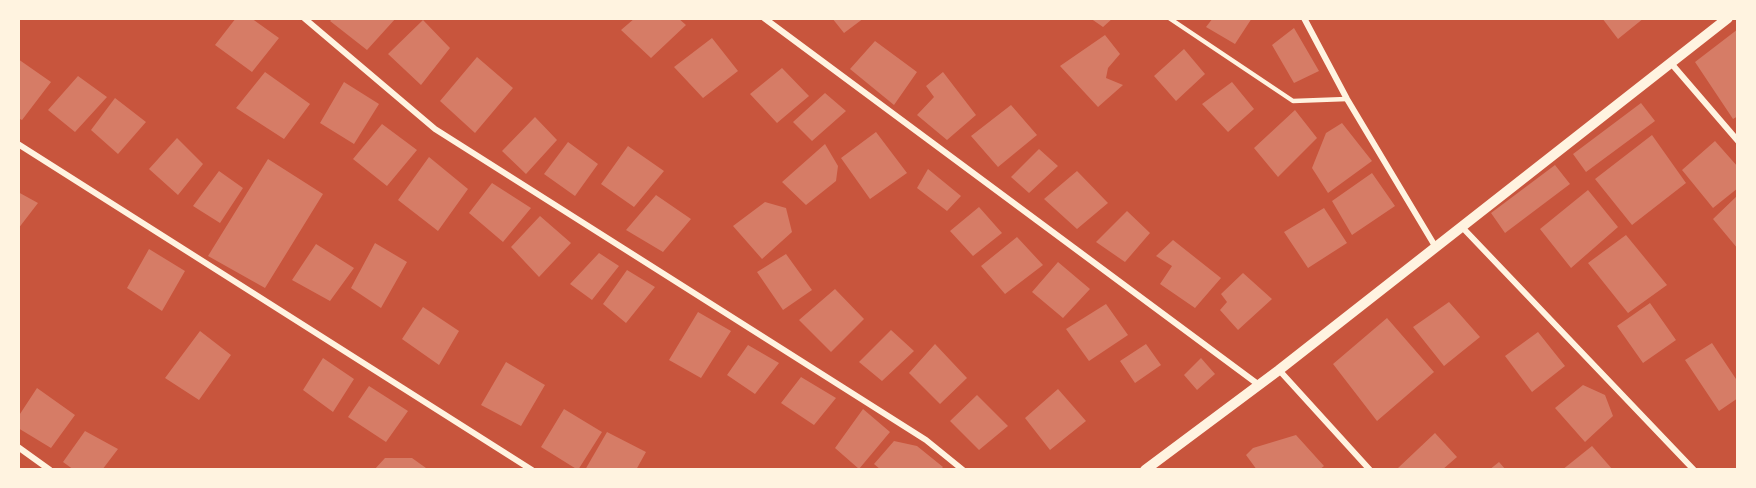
<!DOCTYPE html>
<style>
body{margin:0}
#map{position:relative;width:1756px;height:488px;overflow:hidden;background:#c8553d;font-family:"PT Serif",serif}
canvas{display:block}
.frame{position:absolute;inset:0;border:20px solid #fff3e0;pointer-events:none}
</style>
<div id="map">
<canvas width="1756" height="488"></canvas>
<div class="frame"></div>
</div>
<script>
const g = document.querySelector('canvas').getContext('2d');
g.lineJoin = 'round';
function paint(path, color) { g.fillStyle = color; g.fill(path, 'evenodd'); }
const poly = rows => new Path2D(rows.map(r => 'M' + r).join(''));
function stroke(path, color, width, dash) { g.strokeStyle = color; g.lineWidth = width; g.lineCap = dash ? 'butt' : 'round'; g.setLineDash(dash || []); g.stroke(path); }
const building = poly([
 [236,18,251,18,279,38,252,72,215,45],
 [333,18,396,18,367,50,330,21],
 [635,18,678,18,686,25,651,58,621,30],
 [832,18,864,18,844,33],
 [1090,18,1113,18,1103,27],
 [1213,18,1252,18,1235,44,1206,27],
 [1602,18,1644,18,1618,39],
 [423,20,450,48,421,85,388,54],
 [1294,28,1319,71,1294,83,1272,45],
 [1738,29,1738,116,1733,119,1695,62],
 [1105,35,1120,54,1108,68,1106,78,1123,85,1098,107,1060,66],
 [712,38,738,71,703,98,674,67],
 [875,41,917,72,894,105,850,69],
 [1184,49,1205,74,1176,101,1154,76],
 [477,57,513,88,475,133,440,101],
 [18,59,51,82,22,120,18,118],
 [782,68,809,96,777,123,750,94],
 [265,72,310,104,284,139,236,108],
 [943,72,976,115,947,140,917,115,934,97,926,86],
 [78,76,107,97,75,132,48,110],
 [344,82,379,104,354,144,320,123],
 [1232,82,1254,109,1228,132,1202,104],
 [825,93,846,111,812,141,793,122],
 [115,98,146,122,118,154,91,130],
 [1641,103,1655,121,1586,172,1573,154],
 [1011,105,1037,135,998,167,971,136],
 [1295,110,1317,138,1278,177,1254,148],
 [535,117,557,140,526,174,502,151],
 [1342,123,1372,161,1328,193,1312,168,1326,133],
 [382,124,417,150,387,186,353,159],
 [876,132,907,173,870,199,841,158],
 [1652,135,1686,183,1632,225,1595,179],
 [177,138,203,164,178,195,149,169],
 [1715,141,1738,167,1738,188,1713,208,1682,170],
 [568,142,598,164,575,196,544,174],
 [825,144,838,166,836,181,806,205,782,182],
 [628,146,664,171,634,207,601,184],
 [1039,149,1058,166,1029,193,1011,177],
 [429,157,468,189,438,231,398,200],
 [268,159,323,194,265,288,208,256],
 [1555,165,1570,184,1505,233,1491,213],
 [928,169,961,196,947,211,917,188],
 [219,171,243,188,220,223,193,206],
 [1077,171,1108,203,1077,229,1044,199],
 [1372,173,1395,206,1352,235,1332,201],
 [492,183,531,208,503,242,469,213],
 [1588,190,1618,227,1571,268,1540,229],
 [18,192,38,203,18,229],
 [656,195,691,219,663,252,626,230],
 [1738,195,1738,249,1713,219],
 [765,202,786,208,792,232,762,259,733,226],
 [979,207,1002,233,973,256,950,231],
 [1324,208,1347,243,1308,268,1284,232],
 [1127,211,1150,233,1125,262,1096,242],
 [540,216,571,243,539,277,511,247],
 [1626,235,1667,285,1628,313,1588,263],
 [1017,237,1043,265,1005,294,981,266],
 [1173,240,1221,278,1195,308,1160,284,1172,266,1156,256],
 [375,243,407,262,381,308,351,288],
 [316,244,354,268,330,301,292,280],
 [149,249,185,271,162,311,127,288],
 [599,253,619,266,592,300,570,284],
 [786,254,812,290,783,310,757,272],
 [1058,262,1090,289,1063,318,1032,292],
 [627,270,655,287,626,323,603,304],
 [1243,273,1272,299,1238,330,1220,310,1227,302,1221,294],
 [835,289,864,319,831,352,799,320],
 [1449,302,1480,337,1444,366,1413,327],
 [1650,303,1676,340,1643,363,1617,326],
 [1106,304,1128,335,1089,361,1066,329],
 [423,307,459,331,439,365,402,339],
 [698,312,731,331,701,378,669,360],
 [1387,318,1434,372,1377,421,1333,364],
 [891,330,914,351,882,381,859,362],
 [200,331,231,355,199,400,165,378],
 [1538,332,1565,366,1532,392,1505,356],
 [1712,343,1738,382,1738,398,1719,411,1685,360],
 [935,344,967,378,940,404,909,373],
 [1146,344,1161,365,1135,383,1120,361],
 [748,345,779,363,755,394,727,375],
 [323,358,354,379,333,412,303,390],
 [1201,358,1215,374,1197,390,1184,375],
 [506,362,545,385,521,426,481,405],
 [801,377,836,398,814,425,781,403],
 [1583,385,1605,395,1613,416,1585,442,1555,408],
 [369,386,408,411,386,442,348,417],
 [37,388,75,415,51,448,18,428,18,417],
 [1058,389,1086,421,1050,450,1025,418],
 [977,395,1008,426,979,450,950,421],
 [564,409,602,432,578,470,541,447],
 [863,409,890,432,859,469,835,448],
 [85,431,118,449,102,470,74,470,63,462],
 [607,432,646,452,636,470,585,470],
 [1435,433,1457,457,1442,470,1400,470,1398,468],
 [1296,435,1324,466,1319,470,1257,470,1246,455,1253,448],
 [894,441,917,446,943,467,940,470,881,470,874,464],
 [1592,446,1613,470,1562,470],
 [385,458,412,458,426,468,374,470],
 [1499,462,1506,470,1489,470]
]);
const service = poly([
 [1169,18,1293,101,1347,99]
]);
const minor = poly([
 [304,18,435,129,926,440,963,470],
 [764,18,1259,385],
 [1304,18,1347,99,1435,246],
 [1670,62,1738,141],
 [18,144,532,470],
 [1461,226,1694,470],
 [1279,370,1370,470],
 [18,447,50,470]
]);
const tertiary = poly([
 [1145,470,1279,370,1728,18]
]);
paint(building, '#d67c66');
stroke(service, '#fff3e0', 4.5);
stroke(minor, '#fff3e0', 6);
stroke(tertiary, '#fff3e0', 10);
</script>
